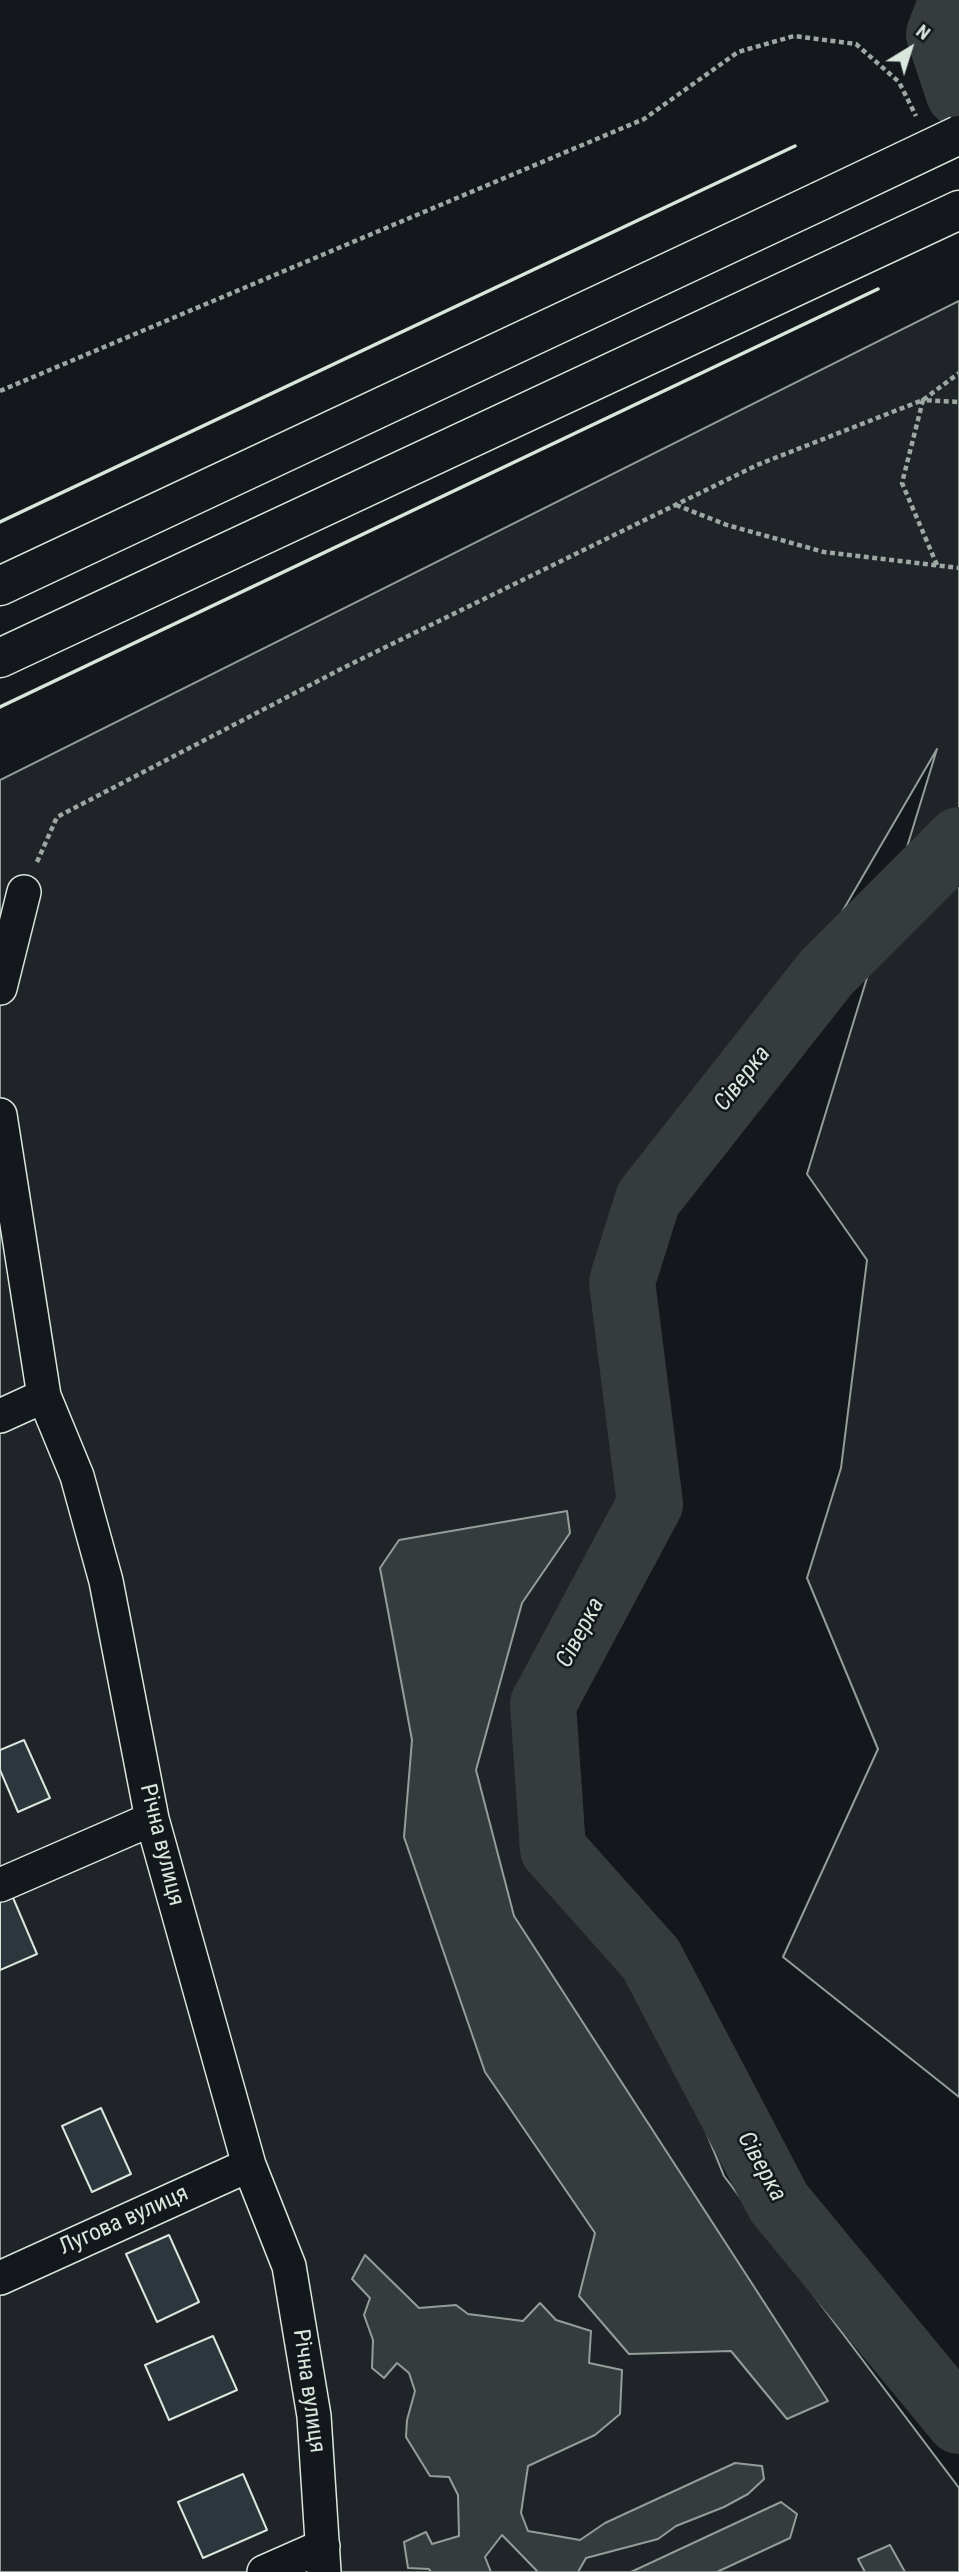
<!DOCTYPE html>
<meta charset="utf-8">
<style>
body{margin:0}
#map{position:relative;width:959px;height:2572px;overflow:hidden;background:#14181c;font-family:"Roboto Condensed",sans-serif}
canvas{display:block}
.north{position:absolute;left:875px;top:14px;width:70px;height:70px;-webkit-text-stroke:5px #14181c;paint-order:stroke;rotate:38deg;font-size:19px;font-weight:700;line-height:28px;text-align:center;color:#d8e6dc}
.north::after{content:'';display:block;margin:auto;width:24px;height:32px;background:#d8e6dc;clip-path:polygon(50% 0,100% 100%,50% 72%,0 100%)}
</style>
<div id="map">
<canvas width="959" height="2572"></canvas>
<div class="north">N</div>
</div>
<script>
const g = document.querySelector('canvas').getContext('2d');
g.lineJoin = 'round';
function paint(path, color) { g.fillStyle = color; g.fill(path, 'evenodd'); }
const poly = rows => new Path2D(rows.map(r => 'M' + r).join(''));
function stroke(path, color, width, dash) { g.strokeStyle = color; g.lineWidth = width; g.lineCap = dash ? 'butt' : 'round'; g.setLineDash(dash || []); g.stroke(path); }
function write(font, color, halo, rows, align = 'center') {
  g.font = font + ' "Roboto Condensed",sans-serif'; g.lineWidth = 5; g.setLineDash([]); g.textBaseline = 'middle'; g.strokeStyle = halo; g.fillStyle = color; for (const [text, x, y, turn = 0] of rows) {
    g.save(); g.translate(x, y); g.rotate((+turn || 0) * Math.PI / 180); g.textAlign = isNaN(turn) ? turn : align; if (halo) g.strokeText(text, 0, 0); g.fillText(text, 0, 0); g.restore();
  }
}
const green = poly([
 [959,301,959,2097,783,1957,878,1749,807,1578,841,1468,867,1260,807,1174,937,749,842,912,649,1160,604,1274,621,1494,520,1705,521,1850,659,2016,724,2176,959,2488,959,2572,0,2572,0,780,959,301]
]);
const water = poly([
 [567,1511,570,1533,522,1603,476,1770,514,1916,828,2401,787,2419,731,2351,629,2354,579,2296,595,2233,485,2072,404,1837,412,1740,380,1568,399,1540,567,1511],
 [365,2255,419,2308,456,2305,468,2314,523,2321,540,2303,556,2320,591,2331,589,2363,622,2370,620,2414,595,2435,528,2466,521,2513,528,2531,580,2540,605,2523,735,2463,762,2466,764,2479,748,2494,724,2507,676,2526,658,2539,586,2558,578,2572,538,2572,502,2535,485,2557,491,2572,431,2572,429,2569,408,2568,404,2542,426,2532,432,2544,459,2536,458,2495,449,2477,430,2476,406,2437,407,2420,415,2391,409,2373,397,2363,384,2378,372,2368,373,2340,364,2315,370,2298,352,2279,365,2255],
 [781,2502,797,2514,790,2538,717,2572,631,2572,781,2502],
 [890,2545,905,2572,865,2572,858,2559,890,2545]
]);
const river = poly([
 [952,0,939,34,959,94],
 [959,840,826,973,648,1199,622,1282,650,1504,543,1704,553,1849,651,1959,779,2203,959,2421]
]);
const building = poly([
 [24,1740,50,1798,18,1812,0,1770,0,1750,24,1740],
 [8,1886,37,1954,0,1970,0,1889,8,1886],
 [101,2108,131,2174,92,2192,62,2126,101,2108],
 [169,2235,199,2302,157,2322,126,2254,169,2235],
 [213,2336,237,2390,169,2420,145,2365,213,2336],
 [243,2474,267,2530,203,2558,178,2502,243,2474]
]);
const path = poly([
 [0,391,644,119,738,52,794,36,856,44,899,82,916,116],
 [676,505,727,525,824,552,959,568],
 [937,565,902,483,923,400,959,402],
 [37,862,57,817,341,669,757,465,923,400,959,373]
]);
const street = poly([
 [0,988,24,892],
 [0,1115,44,1396,77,1476,106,1581,152,1819,249,2165,289,2266,314,2416,324,2572],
 [0,1416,44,1396],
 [0,1885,152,1819],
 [0,2278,249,2165],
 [264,2572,323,2546]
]);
const highway = poly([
 [0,586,820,201],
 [0,658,959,210]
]);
const highwayBridge = poly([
 [820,201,959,135]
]);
const wall = poly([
 [0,522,795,146],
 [0,707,878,289]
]);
const streetNames = [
 ["Річна вулиця",161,1845,76],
 ["Лугова вулиця",124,2221,-24],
 ["Річна вулиця",308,2391,82]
];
const waterNames = [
 ["Сіверка",743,1079,-52],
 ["Сіверка",581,1633,-62],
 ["Сіверка",761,2167,61]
];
paint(green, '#202428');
stroke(green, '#939e99', 2);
paint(water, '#363b3e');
stroke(water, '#939e99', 2);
stroke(river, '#363b3e', 66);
paint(building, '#2c363c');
stroke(building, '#d8e6dc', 2);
stroke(street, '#d8e6dc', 36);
stroke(highway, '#d8e6dc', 41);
stroke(path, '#9da8a2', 4.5, [5, 3.5]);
stroke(street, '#14181c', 33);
stroke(highway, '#14181c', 38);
stroke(highwayBridge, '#d8e6dc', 41, []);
stroke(highwayBridge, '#14181c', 38);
stroke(wall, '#d8e6dc', 3.5);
write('23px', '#d8e6dc', '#14181c', streetNames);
write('italic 24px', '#d8e6dc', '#14181c', waterNames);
</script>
